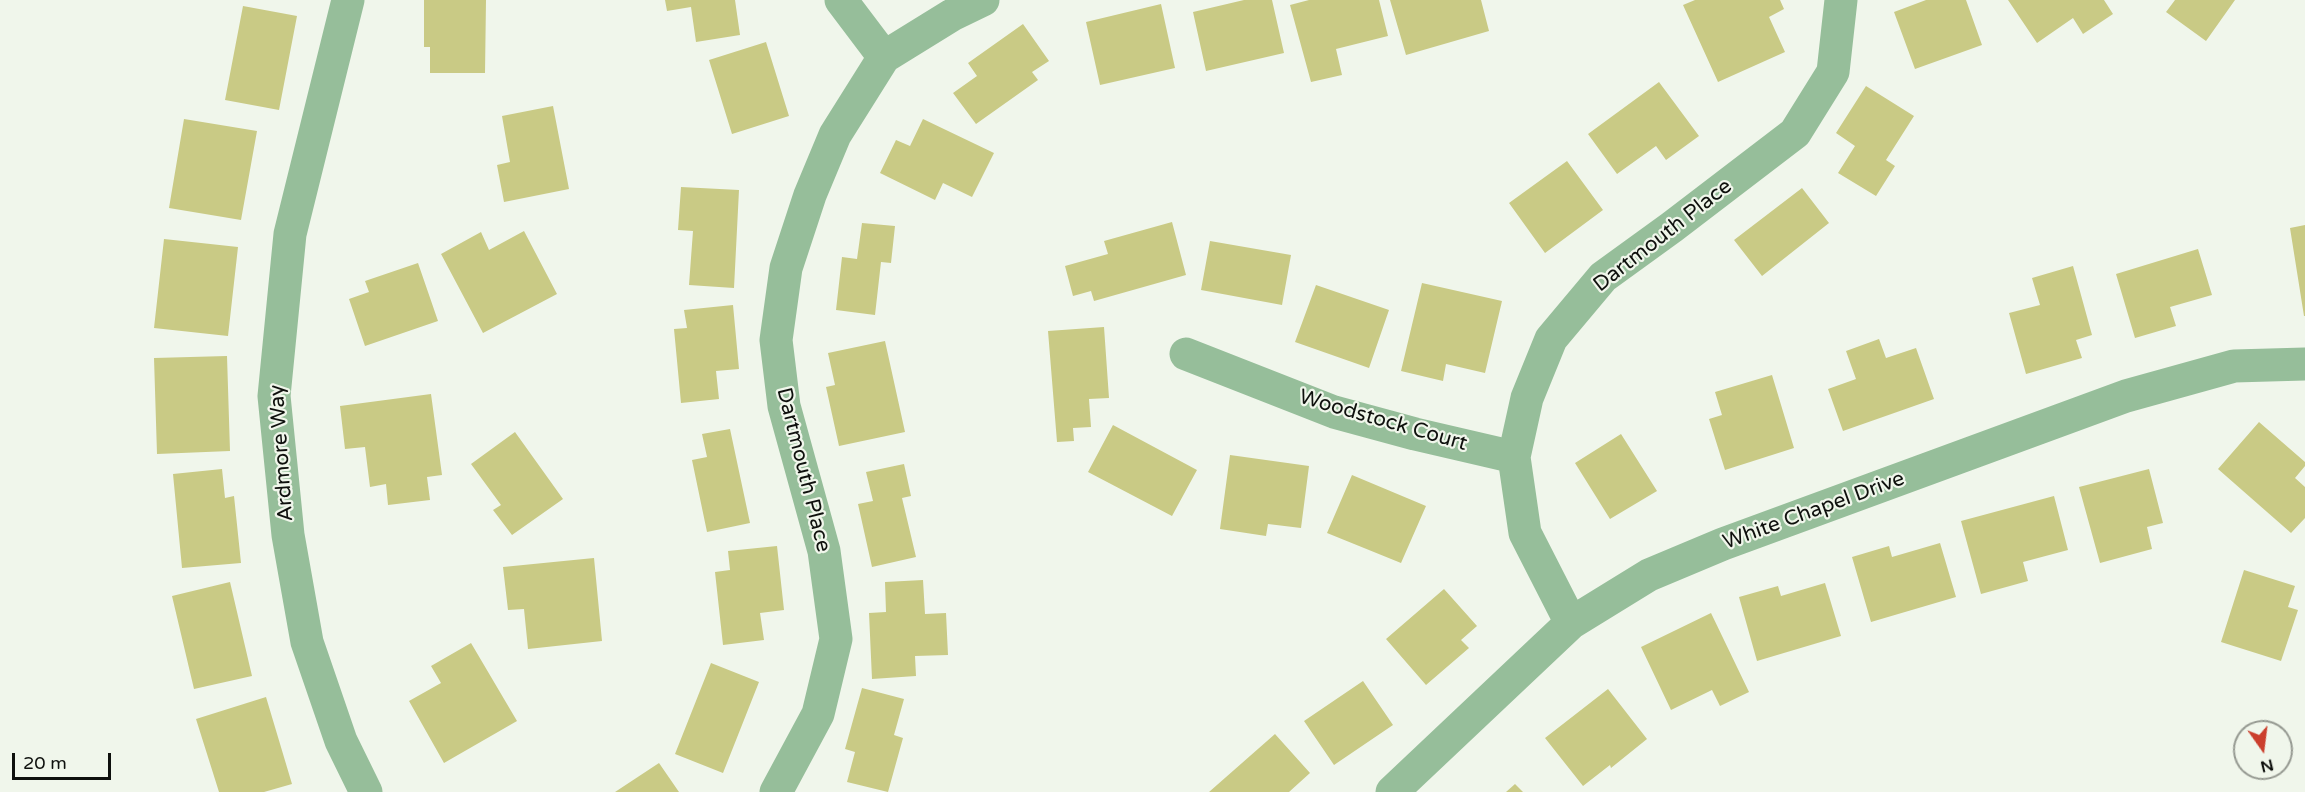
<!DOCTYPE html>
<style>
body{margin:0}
#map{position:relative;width:2305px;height:792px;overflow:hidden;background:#f0f6eb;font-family:"Varela Round",sans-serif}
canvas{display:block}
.north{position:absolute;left:2233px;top:720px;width:60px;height:60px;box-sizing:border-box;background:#f0f6eb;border:2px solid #969a92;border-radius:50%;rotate:166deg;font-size:16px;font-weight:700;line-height:24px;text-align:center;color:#0e100d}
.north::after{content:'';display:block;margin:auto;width:21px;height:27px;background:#cb3f2d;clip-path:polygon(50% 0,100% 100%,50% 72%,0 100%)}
.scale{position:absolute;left:12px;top:753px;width:99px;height:27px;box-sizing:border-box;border:3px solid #0e100d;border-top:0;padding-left:8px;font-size:18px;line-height:21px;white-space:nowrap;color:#0e100d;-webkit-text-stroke:4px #f0f6eb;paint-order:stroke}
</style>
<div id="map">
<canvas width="2305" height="792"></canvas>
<div class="north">N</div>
<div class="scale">20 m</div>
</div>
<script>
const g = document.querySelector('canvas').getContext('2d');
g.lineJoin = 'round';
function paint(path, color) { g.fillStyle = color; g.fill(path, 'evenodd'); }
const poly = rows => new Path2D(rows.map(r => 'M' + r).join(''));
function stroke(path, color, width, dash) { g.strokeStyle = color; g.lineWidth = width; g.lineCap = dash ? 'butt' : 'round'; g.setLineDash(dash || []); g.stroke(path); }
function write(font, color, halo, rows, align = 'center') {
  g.font = font + ' "Varela Round",sans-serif'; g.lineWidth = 4.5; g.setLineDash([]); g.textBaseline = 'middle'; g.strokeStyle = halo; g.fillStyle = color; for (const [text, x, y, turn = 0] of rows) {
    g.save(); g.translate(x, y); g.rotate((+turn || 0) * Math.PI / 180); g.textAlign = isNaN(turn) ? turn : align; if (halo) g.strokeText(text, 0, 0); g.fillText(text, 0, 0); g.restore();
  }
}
const building = poly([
 [424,0,486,0,485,73,430,73,430,47,424,47],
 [665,0,735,0,740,35,696,42,691,7,667,11],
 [1244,0,1272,0,1284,53,1206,71,1193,12],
 [1309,0,1379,0,1388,36,1336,49,1342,75,1311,82,1290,5],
 [1390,0,1481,0,1489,31,1406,55],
 [1695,0,1780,0,1784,9,1769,17,1785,52,1718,82,1683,5],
 [1926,0,1966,0,1982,45,1915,69,1894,12],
 [2008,0,2104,0,2113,14,2083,34,2073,18,2037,43],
 [2175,0,2235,0,2206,41,2166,12],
 [1161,4,1175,68,1100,85,1086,22],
 [243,6,297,16,279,110,225,100],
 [1023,24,1049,61,1032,72,1038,80,976,124,953,93,977,76,968,63],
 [766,42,789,116,732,134,709,60],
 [1659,82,1699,136,1666,160,1656,146,1617,174,1588,134],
 [1866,86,1914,116,1886,160,1895,166,1876,196,1838,173,1855,146,1836,133],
 [553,106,569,189,504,202,497,165,510,162,502,116],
 [184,119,257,131,241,220,169,208],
 [923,119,994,153,972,197,943,183,935,200,880,173,896,140,910,146],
 [1567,161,1603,210,1545,253,1509,203],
 [681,187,739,190,734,288,689,285,693,231,678,230],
 [1802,188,1829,223,1762,276,1734,240],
 [1172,222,1186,275,1094,301,1091,291,1073,296,1065,266,1108,254,1104,241],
 [862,223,895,226,891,263,881,262,875,315,836,310,842,257,857,259],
 [2305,225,2305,316,2304,316,2290,228],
 [524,231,557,294,483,333,441,254,481,232,489,250],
 [164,239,238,247,228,336,154,328],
 [1210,241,1291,255,1282,305,1201,290],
 [2198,249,2212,295,2170,307,2176,326,2135,338,2116,274],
 [418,263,438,321,365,346,349,299,369,292,365,281],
 [2073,266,2092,335,2076,340,2082,358,2026,374,2009,313,2040,305,2032,278],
 [1422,283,1502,301,1485,373,1446,364,1443,381,1401,371],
 [1316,285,1389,310,1369,368,1295,342],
 [733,305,739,369,716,371,719,399,681,403,674,329,687,328,684,310],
 [1104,327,1109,398,1089,399,1091,427,1073,428,1074,441,1057,442,1048,331],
 [1879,339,1886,358,1916,348,1934,399,1843,431,1828,389,1856,379,1846,351],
 [885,341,905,432,839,446,826,387,835,385,828,353],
 [227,356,230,451,157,454,154,358],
 [1772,375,1794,448,1725,470,1709,419,1722,415,1715,392],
 [431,394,442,475,427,477,430,500,388,505,386,484,370,487,365,447,345,449,340,406],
 [2259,422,2305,462,2305,466,2295,478,2305,487,2305,518,2291,533,2218,469],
 [1113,425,1197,470,1172,516,1088,472],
 [730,429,750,523,707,532,692,460,707,457,702,434],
 [515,432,563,499,512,535,493,510,501,505,471,464],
 [1621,434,1657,491,1610,519,1575,463],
 [1230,455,1309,466,1301,528,1268,524,1266,536,1220,529],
 [904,464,911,496,902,498,916,557,872,567,858,504,873,501,866,472],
 [222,469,225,498,234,496,241,563,182,568,173,474],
 [2149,469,2163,523,2147,527,2152,549,2100,563,2079,487],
 [1352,475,1426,506,1401,563,1327,533],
 [2054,496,2068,550,2023,562,2028,581,1981,594,1961,521],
 [1940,543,1956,597,1871,622,1852,557,1889,546,1892,557],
 [777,546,784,610,760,613,764,640,723,645,715,572,730,570,728,551],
 [594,558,602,641,528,649,524,609,508,610,503,567],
 [2244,570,2295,586,2288,607,2298,610,2281,661,2221,642],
 [923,580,925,614,946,613,948,655,915,656,916,676,872,679,869,613,886,612,885,582],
 [230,582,252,676,194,689,172,596],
 [1825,583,1841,636,1757,661,1739,597,1778,586,1781,596],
 [1444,589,1477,626,1461,640,1469,648,1426,685,1386,639],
 [1711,613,1749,692,1720,706,1712,690,1671,710,1641,647],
 [471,643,517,721,444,763,409,701,441,683,431,666],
 [711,663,759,682,723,773,675,754],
 [1363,681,1393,725,1334,765,1304,721],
 [862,688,904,699,894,735,903,738,888,792,847,782,855,752,845,749],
 [1608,689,1647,739,1611,768,1610,765,1583,786,1545,738],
 [266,697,292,784,264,792,219,792,196,719],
 [1275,734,1310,773,1289,792,1209,792],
 [659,763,679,792,615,792],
 [1515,784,1523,792,1506,792]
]);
const street = poly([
 [348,0,290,234,274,396,288,535,307,642,341,741,366,792],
 [841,0,884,57],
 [1186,354,1334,412,1415,434,1514,457],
 [1571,623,1525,533,1514,457,1527,398,1551,339,1603,277,1672,227,1795,133,1833,72,1841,0],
 [776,792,818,714,836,639,824,551,784,406,776,340,786,268,810,195,835,135,884,57,952,15,983,0],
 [1392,792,1571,623,1649,575,1723,544,2126,396,2234,366,2305,364]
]);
const streetNames = [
 ["Dartmouth Place",1663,236,-38],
 ["Woodstock Court",1383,421,16],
 ["Ardmore Way",282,453,-94],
 ["Dartmouth Place",803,470,76],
 ["White Chapel Drive",1814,511,-20]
];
paint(building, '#c9ca85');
stroke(street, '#96be9a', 33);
write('21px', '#0e100d', '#f0f6eb', streetNames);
</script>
